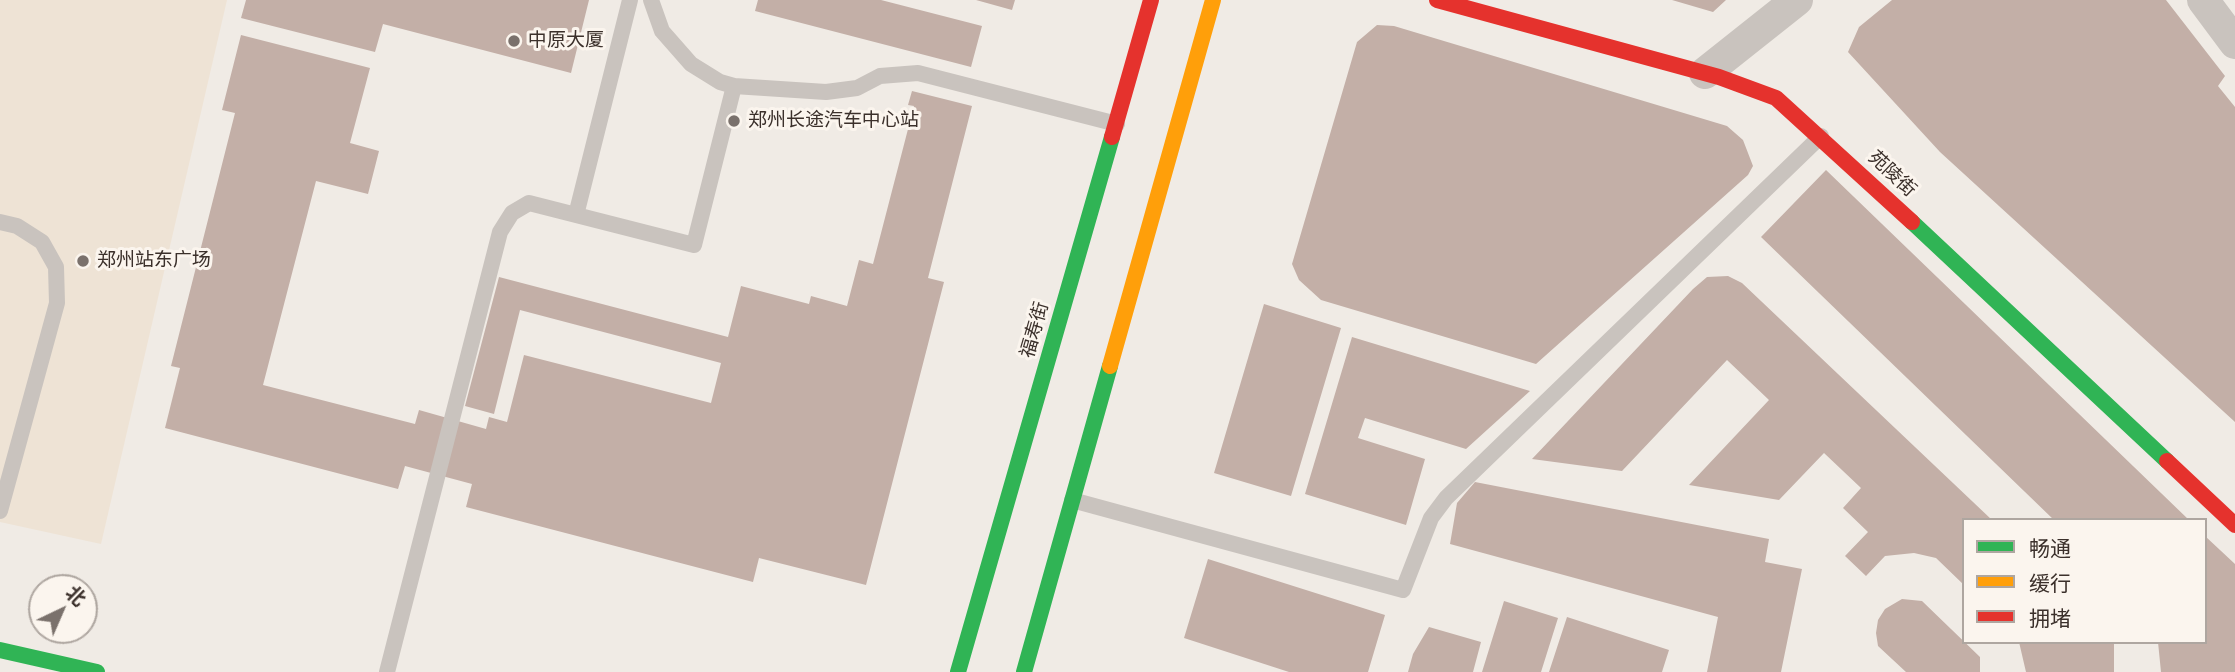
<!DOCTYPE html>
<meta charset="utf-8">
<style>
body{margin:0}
#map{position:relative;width:2235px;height:672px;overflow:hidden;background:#f0ebe5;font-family:"PT Sans","Noto Sans SC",sans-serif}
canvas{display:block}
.legend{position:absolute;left:1962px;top:518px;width:245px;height:126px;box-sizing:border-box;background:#fbf5ee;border:2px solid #aea6a0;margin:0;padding:9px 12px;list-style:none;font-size:21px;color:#3b302b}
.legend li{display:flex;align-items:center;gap:14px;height:35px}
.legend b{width:35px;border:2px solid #aea6a0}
.north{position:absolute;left:28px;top:574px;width:70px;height:70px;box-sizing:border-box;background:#fbf5ee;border:2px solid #aea6a0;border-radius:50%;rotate:44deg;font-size:19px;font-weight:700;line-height:28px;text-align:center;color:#3b302b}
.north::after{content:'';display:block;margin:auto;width:24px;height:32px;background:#7a716c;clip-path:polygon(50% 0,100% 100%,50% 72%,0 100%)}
</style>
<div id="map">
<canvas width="2235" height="672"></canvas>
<ul class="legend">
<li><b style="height:9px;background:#30b455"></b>畅通</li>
<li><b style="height:9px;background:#ff9f0a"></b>缓行</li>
<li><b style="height:9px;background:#e5322d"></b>拥堵</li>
</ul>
<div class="north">北</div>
</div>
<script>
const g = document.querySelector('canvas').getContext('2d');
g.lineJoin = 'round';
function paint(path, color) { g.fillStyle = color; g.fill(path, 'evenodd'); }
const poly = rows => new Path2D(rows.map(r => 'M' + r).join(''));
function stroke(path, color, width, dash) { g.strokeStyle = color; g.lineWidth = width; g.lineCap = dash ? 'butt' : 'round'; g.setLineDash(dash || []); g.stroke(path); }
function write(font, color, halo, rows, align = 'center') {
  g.font = font + ' "PT Sans","Noto Sans SC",sans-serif'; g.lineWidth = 6; g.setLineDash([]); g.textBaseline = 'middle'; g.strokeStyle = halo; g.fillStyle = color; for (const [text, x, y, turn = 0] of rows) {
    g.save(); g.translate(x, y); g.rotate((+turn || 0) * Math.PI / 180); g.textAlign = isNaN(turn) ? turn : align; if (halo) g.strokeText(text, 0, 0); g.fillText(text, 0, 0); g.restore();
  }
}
const plaza = poly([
 [0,0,227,0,101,544,0,522]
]);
const building = poly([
 [246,0,589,0,571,73,383,24,375,52,241,18],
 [758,0,881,0,982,26,971,67,755,11],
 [976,0,1015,0,1012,10],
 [1672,0,1726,0,1713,12],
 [1892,0,2166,0,2225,76,2218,86,2235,107,2235,422,1940,152,1848,52,1859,27],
 [1377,25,1394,26,1727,126,1743,140,1753,166,1748,175,1536,364,1321,300,1299,280,1292,264,1357,42],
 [241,35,370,68,350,143,379,151,368,194,316,181,263,385,415,424,419,410,486,429,489,417,507,422,524,355,711,403,721,363,520,310,494,414,465,406,499,277,728,337,741,286,809,304,811,296,847,306,859,260,873,264,914,106,908,105,912,91,972,106,928,278,944,282,866,585,759,558,753,582,466,507,472,484,405,466,398,489,165,428,180,368,171,366,235,113,222,110],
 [1826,170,2189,520,2054,520,1761,237],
 [1728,276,1742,283,1992,520,1964,520,1964,585,1936,558,1914,553,1885,556,1866,576,1845,556,1868,532,1843,508,1861,488,1824,453,1779,500,1689,485,1769,400,1727,360,1622,471,1532,459,1693,289,1707,277],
 [1264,304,1341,328,1291,496,1214,473],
 [1352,337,1530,391,1466,449,1365,418,1358,438,1425,459,1406,525,1305,494],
 [1475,482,1769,539,1765,562,1802,569,1781,672,1707,672,1718,617,1450,544,1457,503],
 [2205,536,2235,564,2235,672,2161,672,2158,642,2205,642],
 [1208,559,1385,615,1368,672,1289,672,1184,638],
 [1902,599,1922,601,1980,657,1980,672,1906,672,1878,646,1876,633,1878,620,1885,609],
 [1504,601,1558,618,1541,672,1482,672],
 [1567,617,1669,650,1662,672,1549,672],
 [1429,627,1481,642,1473,672,1408,672,1413,654],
 [2019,642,2114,642,2114,672,2026,672]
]);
const lane = poly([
 [651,0,662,31,691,64,720,82,734,86,826,92,857,88,880,76,918,73,1117,124],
 [576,215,630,0],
 [0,222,17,226,42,242,56,267,57,303,0,511],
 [1072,500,1403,590,1431,518,1446,498,1821,136],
 [387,672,500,232,512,213,529,203,694,245,734,86]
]);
const street = poly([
 [2203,0,2235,43],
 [1705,73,1797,0]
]);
const fast = poly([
 [1912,222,2167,461],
 [0,650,97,672],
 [958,672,1112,137],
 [1024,672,1110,366]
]);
const slow = poly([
 [1110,366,1213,0]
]);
const jam = poly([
 [1437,0,1719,77,1776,98,1912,222],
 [1112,137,1151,0],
 [2167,461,2235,525]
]);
const markers = [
 [514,41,7,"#7a716c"],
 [734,121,7,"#7a716c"],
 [83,261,7,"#7a716c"]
];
const poiNames = [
 ["中原大厦",528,41],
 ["郑州长途汽车中心站",748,121],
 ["郑州站东广场",97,261]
];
const streetNames = [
 ["苑陵街",1892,174,43],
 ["福寿街",1035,330,-74]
];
paint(plaza, '#eee3d5');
paint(building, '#c3afa7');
stroke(lane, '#c9c3be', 16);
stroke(street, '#c9c3be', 32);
stroke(fast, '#30b455', 16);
stroke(slow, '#ff9f0a', 16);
stroke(jam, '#e5322d', 16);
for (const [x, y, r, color] of markers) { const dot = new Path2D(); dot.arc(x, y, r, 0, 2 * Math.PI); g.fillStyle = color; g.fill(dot); stroke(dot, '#fbf5ee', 2.5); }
write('19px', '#3b302b', '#fbf5ee', poiNames, 'left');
write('19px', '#3b302b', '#fbf5ee', streetNames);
</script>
